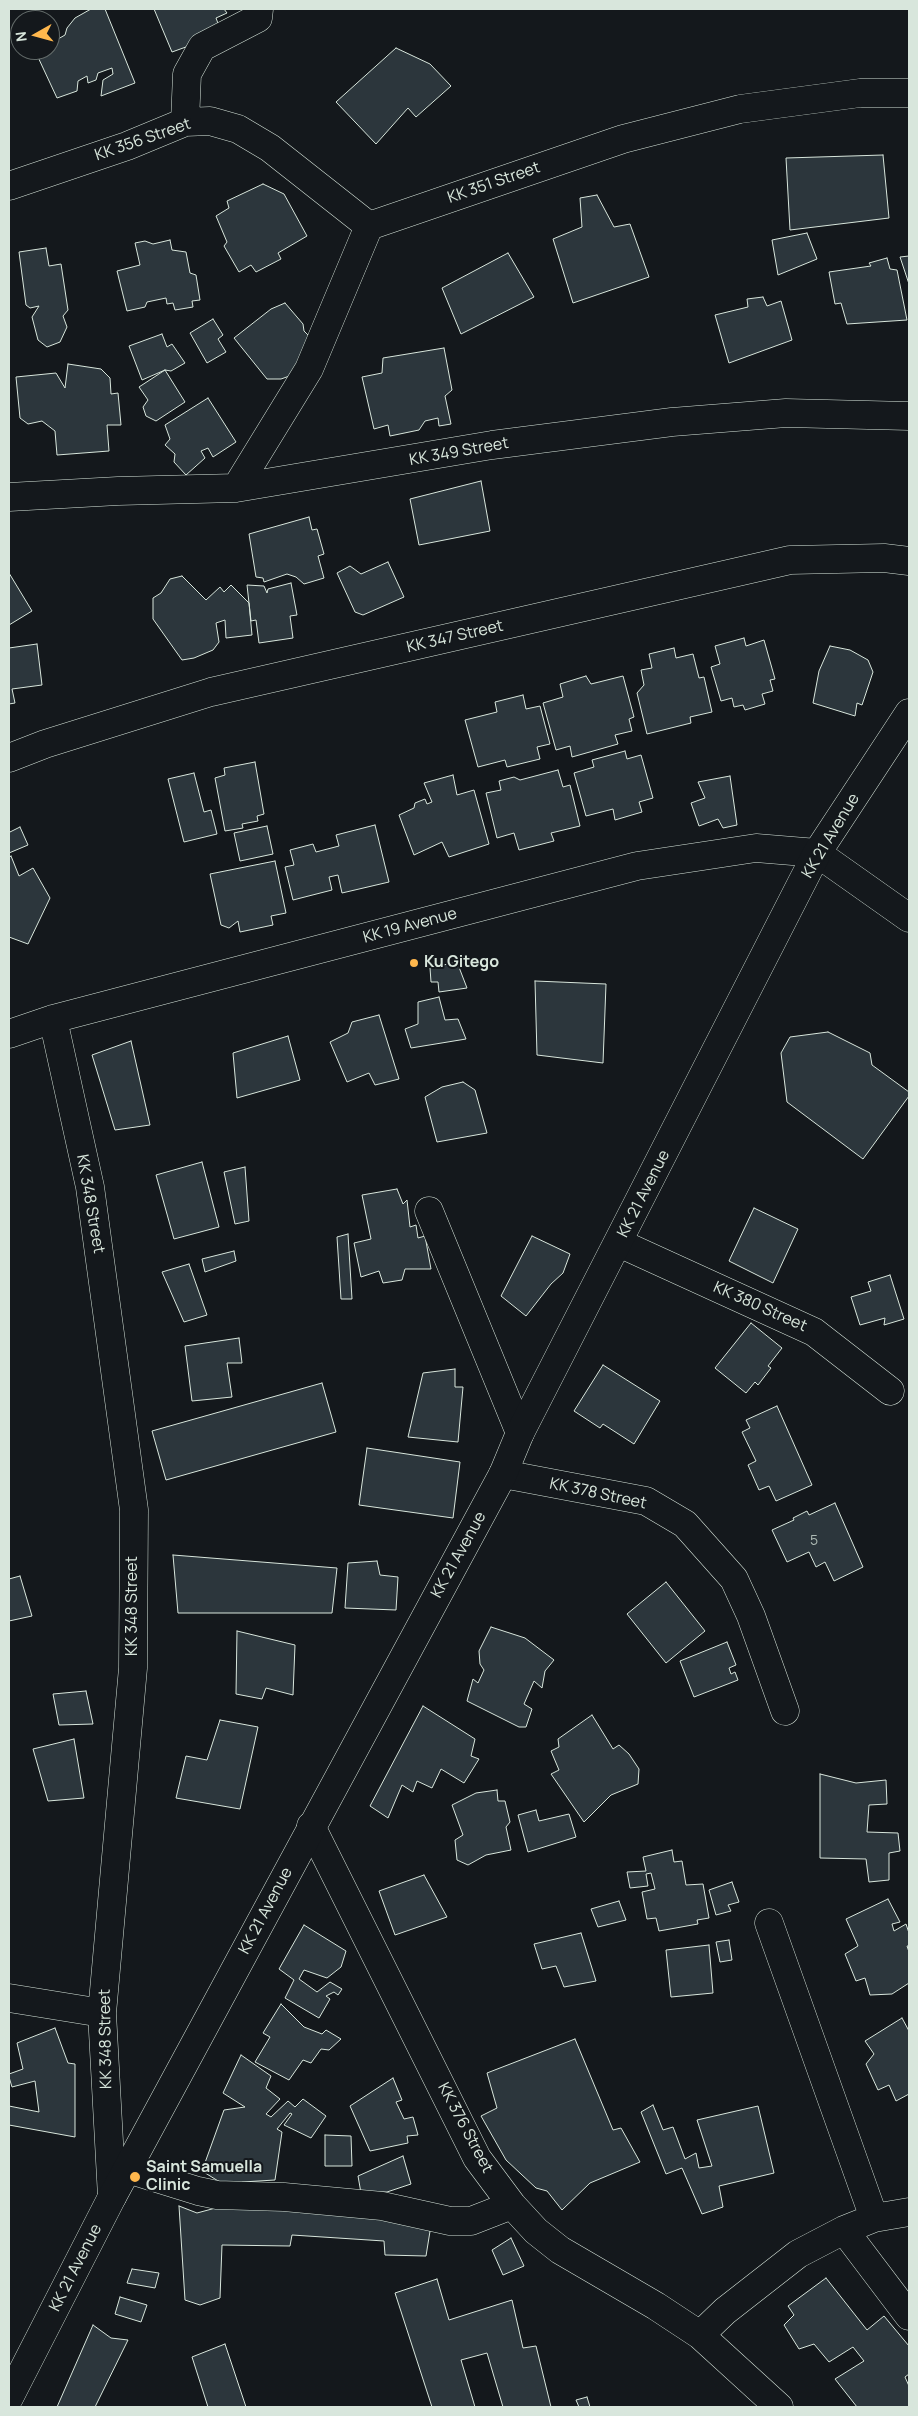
<!DOCTYPE html>
<style>
body{margin:0}
#map{position:relative;width:918px;height:2416px;overflow:hidden;background:#14181c;font-family:Manrope,sans-serif}
canvas{display:block}
.frame{position:absolute;inset:0;border:10px solid #d8e6dc;pointer-events:none}
.north{position:absolute;left:10px;top:10px;width:50px;height:50px;box-sizing:border-box;background:#14181c;border:1px solid #626a69;border-radius:50%;rotate:263deg;font-size:14px;font-weight:700;line-height:20px;text-align:center;color:#d8e6dc}
.north::after{content:'';display:block;margin:auto;width:18px;height:22px;background:#ffb74d;clip-path:polygon(50% 0,100% 100%,50% 72%,0 100%)}
</style>
<div id="map">
<canvas width="918" height="2416"></canvas>
<div class="frame"></div>
<div class="north">N</div>
</div>
<script>
const g = document.querySelector('canvas').getContext('2d');
g.lineJoin = 'round';
function paint(path, color) { g.fillStyle = color; g.fill(path, 'evenodd'); }
const poly = rows => new Path2D(rows.map(r => 'M' + r).join(''));
function stroke(path, color, width, dash) { g.strokeStyle = color; g.lineWidth = width; g.lineCap = dash ? 'butt' : 'round'; g.setLineDash(dash || []); g.stroke(path); }
function write(font, color, halo, rows, align = 'center') {
  g.font = font + ' Manrope,sans-serif'; g.lineWidth = 4; g.setLineDash([]); g.textBaseline = 'middle'; g.strokeStyle = halo; g.fillStyle = color; for (const [text, x, y, turn = 0] of rows) {
    g.save(); g.translate(x, y); g.rotate((+turn || 0) * Math.PI / 180); g.textAlign = isNaN(turn) ? turn : align; if (halo) g.strokeText(text, 0, 0); g.fillText(text, 0, 0); g.restore();
  }
}
const building = poly([
 [91,9,105,9,135,83,101,96,103,80,113,74,112,68,98,73,96,80,88,83,87,76,78,81,77,91,57,98,37,55,50,50,50,47,57,43,58,39,65,35,67,28,75,18,91,9],
 [154,9,224,9,227,13,216,18,222,34,172,52,154,9],
 [396,48,430,64,451,86,416,117,408,108,376,144,336,102,396,48],
 [883,155,889,218,790,230,786,158,883,155],
 [263,184,284,194,307,236,278,253,281,259,256,272,251,265,239,272,224,246,227,242,216,216,229,208,227,201,263,184],
 [597,195,614,227,630,224,649,277,573,303,553,239,582,227,580,198,597,195],
 [807,233,817,259,778,275,772,240,807,233],
 [170,240,172,250,186,252,190,273,196,275,200,300,192,301,193,307,175,310,173,303,167,304,166,298,147,302,145,307,127,311,117,271,140,265,135,243,145,241,153,244,170,240],
 [46,248,49,266,61,264,68,310,63,316,67,327,60,342,47,347,38,340,32,317,39,306,30,308,26,305,19,252,46,248],
 [508,253,534,297,461,334,442,288,508,253],
 [909,256,909,284,900,257,909,256],
 [887,258,890,269,897,270,907,320,847,324,841,303,835,304,829,272,871,266,869,263,887,258],
 [763,297,767,306,781,301,792,340,729,363,715,315,748,307,747,299,763,297],
 [285,303,303,324,304,331,314,341,298,373,281,379,267,379,234,338,271,309,285,303],
 [213,319,223,335,218,339,226,352,207,363,190,333,213,319],
 [162,334,167,347,172,344,185,363,171,371,165,370,142,380,129,346,162,334],
 [444,348,452,390,445,396,451,424,439,426,438,418,425,421,419,430,390,436,388,425,374,429,362,377,382,373,383,358,444,348],
 [68,364,101,369,110,378,111,394,118,393,121,425,107,425,109,451,57,455,55,431,42,421,28,424,20,418,16,377,56,373,65,388,68,364],
 [165,370,185,402,156,421,146,416,143,407,148,400,139,387,165,370],
 [208,398,236,442,213,457,208,448,201,451,205,458,186,475,174,462,175,454,165,445,170,439,165,425,208,398],
 [481,481,490,531,419,545,410,499,481,481],
 [309,517,312,530,317,529,324,554,318,556,324,578,304,584,296,577,287,574,264,582,263,578,256,577,249,534,309,517],
 [388,562,404,597,363,615,355,612,337,573,350,566,361,574,388,562],
 [9,573,32,611,9,625,9,573],
 [182,576,206,600,220,587,224,592,231,585,249,603,252,635,226,638,225,620,216,623,219,642,213,650,194,658,182,660,153,619,153,598,161,593,170,579,182,576],
 [291,583,297,615,290,616,293,638,259,643,256,620,251,621,247,585,264,586,267,593,268,589,291,583],
 [744,638,746,646,764,640,775,679,770,680,773,691,762,694,765,704,745,710,743,705,734,707,732,698,721,701,711,667,720,664,715,646,744,638],
 [37,644,42,685,12,689,15,703,9,704,9,648,37,644],
 [830,646,850,650,868,660,873,672,862,705,857,703,855,716,813,703,819,671,830,646],
 [674,648,676,658,693,654,699,678,704,677,712,712,690,717,691,723,647,734,637,693,644,685,641,670,652,668,649,654,674,648],
 [586,676,591,684,623,676,634,717,629,719,632,731,615,735,618,744,572,757,570,746,556,750,543,703,563,697,560,684,586,676],
 [523,695,526,709,540,706,550,744,537,747,540,759,507,767,505,760,478,767,465,720,497,712,495,702,523,695],
 [625,751,627,759,641,755,653,798,639,802,642,812,615,820,613,809,586,816,574,773,594,767,592,760,625,751],
 [255,762,264,814,257,816,258,821,242,824,243,828,225,831,215,778,225,775,224,768,255,762],
 [558,770,563,787,570,785,580,826,551,833,554,841,519,850,514,833,497,838,486,793,501,790,499,781,514,777,520,780,558,770],
 [194,773,204,812,211,810,217,834,184,842,168,779,194,773],
 [453,775,457,795,474,790,489,844,449,857,442,842,414,855,399,815,414,808,415,803,425,799,427,804,432,802,424,783,453,775],
 [730,776,737,825,723,828,718,819,699,826,691,803,705,798,698,782,730,776],
 [375,825,389,882,342,893,338,875,329,877,332,890,293,900,285,867,294,865,290,850,313,844,316,852,339,846,336,835,375,825],
 [267,826,273,854,240,861,234,833,267,826],
 [20,827,28,845,9,853,9,829,10,832,20,827],
 [11,856,19,876,33,868,50,898,28,944,9,937,9,858,11,856],
 [275,861,286,913,271,916,273,925,240,932,238,921,229,928,221,925,210,874,275,861],
 [457,962,467,988,439,992,438,982,431,982,430,968,457,962],
 [535,981,606,984,603,1063,537,1055,535,981],
 [439,997,445,1020,458,1019,466,1039,411,1048,405,1029,418,1024,418,1002,439,997],
 [379,1015,399,1079,375,1085,369,1073,347,1082,330,1042,348,1033,352,1022,379,1015],
 [828,1032,870,1053,872,1065,909,1092,909,1096,863,1159,787,1102,781,1053,790,1037,828,1032],
 [288,1036,300,1080,237,1098,233,1053,288,1036],
 [131,1041,150,1125,115,1130,92,1055,131,1041],
 [463,1082,475,1090,487,1133,437,1142,425,1097,442,1087,463,1082],
 [202,1162,219,1227,174,1239,156,1175,202,1162],
 [245,1167,249,1221,235,1224,224,1172,245,1167],
 [397,1189,403,1204,407,1200,410,1227,416,1225,418,1238,425,1236,431,1269,405,1269,402,1280,383,1283,379,1271,361,1277,354,1243,371,1239,362,1195,397,1189],
 [754,1208,798,1229,773,1283,729,1261,754,1208],
 [348,1234,352,1299,341,1299,337,1237,348,1234],
 [532,1236,570,1254,563,1273,551,1284,526,1316,501,1296,532,1236],
 [234,1251,236,1261,205,1272,202,1259,234,1251],
 [189,1264,207,1315,184,1322,162,1272,189,1264],
 [890,1275,904,1319,884,1325,885,1318,860,1325,851,1297,871,1291,868,1282,890,1275],
 [751,1323,782,1348,768,1366,771,1368,758,1385,755,1382,746,1393,715,1368,751,1323],
 [239,1338,242,1363,227,1363,232,1397,192,1401,185,1346,239,1338],
 [603,1365,660,1401,634,1444,603,1424,600,1428,574,1411,603,1365],
 [455,1369,455,1387,463,1387,458,1442,408,1437,423,1373,455,1369],
 [322,1383,336,1432,166,1480,152,1431,322,1383],
 [777,1406,812,1485,776,1501,769,1486,759,1490,748,1465,756,1461,742,1432,750,1428,746,1420,777,1406],
 [367,1448,460,1462,453,1518,359,1505,367,1448],
 [835,1503,863,1567,834,1581,825,1562,816,1567,809,1552,787,1562,772,1530,794,1520,793,1518,807,1511,809,1515,835,1503],
 [173,1555,337,1568,332,1613,178,1613,173,1555],
 [377,1561,380,1575,398,1577,396,1610,345,1608,348,1563,377,1561],
 [20,1576,32,1616,9,1621,9,1579,20,1576],
 [666,1582,705,1631,666,1663,627,1614,666,1582],
 [491,1627,525,1638,554,1660,545,1671,542,1688,534,1681,524,1704,532,1709,526,1727,519,1727,467,1701,473,1679,478,1683,484,1670,480,1664,479,1651,491,1627],
 [237,1631,295,1645,293,1695,266,1688,262,1699,236,1694,237,1631],
 [727,1642,736,1665,729,1668,731,1674,735,1672,738,1680,694,1697,680,1661,727,1642],
 [86,1691,93,1724,59,1725,53,1694,86,1691],
 [423,1706,475,1739,471,1756,479,1759,464,1783,441,1769,432,1788,417,1781,413,1792,402,1785,388,1818,370,1806,423,1706],
 [592,1715,613,1749,619,1745,629,1754,639,1769,638,1784,611,1795,584,1822,551,1774,559,1770,551,1751,559,1747,558,1739,592,1715],
 [220,1720,258,1727,240,1809,176,1798,186,1756,207,1760,220,1720],
 [74,1739,84,1798,48,1801,33,1749,74,1739],
 [820,1774,856,1783,886,1780,887,1804,869,1805,867,1832,898,1833,900,1851,889,1853,889,1880,869,1882,866,1859,820,1858,820,1774],
 [497,1790,498,1801,505,1801,510,1822,506,1827,511,1850,486,1855,468,1865,457,1860,455,1840,463,1835,452,1805,476,1793,497,1790],
 [536,1810,539,1821,569,1814,576,1837,528,1852,518,1815,536,1810],
 [672,1850,674,1862,682,1861,686,1885,703,1884,709,1918,697,1920,698,1924,659,1931,656,1918,647,1919,642,1892,655,1889,651,1873,646,1874,648,1886,630,1888,627,1872,646,1871,643,1857,672,1850],
 [424,1875,447,1917,395,1935,379,1891,424,1875],
 [732,1882,739,1902,728,1905,731,1911,716,1915,709,1890,732,1882],
 [888,1899,900,1922,892,1924,894,1931,906,1924,909,1933,909,1946,907,1946,909,1952,909,1983,892,1994,870,1995,865,1978,856,1981,845,1954,858,1946,846,1919,888,1899],
 [619,1901,626,1920,598,1927,591,1909,619,1901],
 [304,1925,346,1951,341,1967,327,1978,304,1970,299,1979,317,1992,330,1982,342,1989,338,1995,334,1992,326,1996,330,1999,319,2018,285,1998,294,1980,279,1969,304,1925],
 [581,1933,596,1981,564,1987,556,1966,542,1969,534,1944,581,1933],
 [729,1940,732,1960,720,1962,716,1942,729,1940],
 [709,1945,713,1993,671,1997,666,1950,709,1945],
 [281,2004,304,2027,322,2034,326,2030,341,2039,329,2050,321,2049,311,2063,303,2060,289,2080,255,2062,270,2037,263,2033,281,2004],
 [902,2018,909,2031,909,2094,896,2101,889,2085,878,2090,866,2064,874,2054,865,2041,902,2018],
 [55,2028,68,2063,75,2064,75,2137,9,2125,9,2106,39,2112,35,2081,12,2087,9,2077,9,2074,23,2069,17,2043,55,2028],
 [575,2039,613,2130,621,2128,640,2162,590,2183,562,2210,547,2191,536,2188,506,2160,481,2116,497,2108,487,2073,575,2039],
 [241,2055,271,2076,266,2088,280,2099,266,2114,271,2117,288,2101,295,2107,303,2099,326,2116,311,2138,284,2125,292,2114,290,2113,277,2129,282,2132,275,2180,242,2182,236,2192,202,2171,224,2110,245,2107,223,2093,241,2055],
 [393,2078,402,2100,396,2102,404,2119,413,2117,418,2135,407,2136,408,2143,370,2151,350,2106,393,2078],
 [653,2105,663,2130,673,2127,685,2159,696,2153,699,2168,712,2166,697,2120,758,2106,774,2173,719,2186,723,2207,702,2214,682,2168,666,2174,641,2112,653,2105],
 [325,2135,351,2136,352,2166,325,2166,325,2135],
 [403,2156,411,2184,387,2192,361,2193,358,2176,403,2156],
 [179,2206,197,2213,223,2206,398,2212,399,2224,431,2225,426,2256,385,2255,384,2241,292,2235,290,2246,222,2245,220,2298,200,2305,185,2300,179,2206],
 [511,2238,524,2266,503,2275,492,2250,511,2238],
 [132,2269,159,2273,155,2288,127,2283,132,2269],
 [826,2278,867,2330,884,2316,909,2346,909,2374,905,2377,909,2386,909,2407,857,2407,835,2379,864,2361,853,2347,829,2362,814,2344,799,2349,784,2325,794,2315,788,2306,826,2278],
 [437,2279,449,2320,512,2300,523,2348,536,2346,551,2407,503,2407,487,2353,461,2360,475,2407,432,2407,395,2293,437,2279],
 [120,2297,147,2305,141,2322,115,2314,120,2297],
 [93,2325,111,2338,128,2340,95,2407,57,2407,93,2325],
 [225,2344,246,2407,208,2407,192,2357,225,2344],
 [587,2397,590,2407,579,2407,576,2400,587,2397]
]);
const minor = poly([
 [185,122,187,74,202,47,258,18,259,9],
 [9,186,127,146,185,122,210,121,238,129,270,148,369,226],
 [236,488,309,369,369,226,623,139,740,109,860,93,909,93],
 [9,497,118,491,236,488,492,445,672,422,786,413,909,416],
 [9,758,45,744,211,692,790,560,884,558,909,561],
 [53,1019,90,1187,134,1510,133,1668,102,2013,112,2197],
 [9,1034,53,1019,637,866,756,848,817,853,909,918],
 [429,1211,520,1433],
 [619,1243,814,1332,890,1391],
 [503,1474,646,1501,685,1524,734,1579,751,1616,785,1711],
 [311,1826,477,2158,512,2205,536,2231,560,2250,656,2306,700,2335,779,2407],
 [769,1923,874,2218],
 [9,1998,102,2013],
 [127,2169,198,2191,217,2195,284,2197,382,2206,450,2221,471,2221,512,2205],
 [844,2230,909,2316],
 [700,2335,725,2311,798,2254,844,2230,874,2218,909,2212]
]);
const major = poly([
 [9,2398,112,2197,503,1474,520,1433,817,853,909,713]
]);
const markers = [
 [414,963,5,"#ffb74d"],
 [135,2177,6,"#ffb74d"]
];
const numberNames = [
 ["5",814,1541]
];
const streetNames = [
 ["KK 356 Street",143,140,-19],
 ["KK 351 Street",494,183,-19],
 ["KK 349 Street",459,452,-10],
 ["KK 347 Street",455,637,-13],
 ["KK 21 Avenue",831,836,-59],
 ["KK 19 Avenue",410,926,-15],
 ["KK 21 Avenue",644,1194,-63],
 ["KK 348 Street",90,1204,80],
 ["KK 380 Street",760,1307,24],
 ["KK 378 Street",598,1494,12],
 ["KK 21 Avenue",459,1555,-61],
 ["KK 348 Street",133,1606,-90],
 ["KK 21 Avenue",266,1911,-62],
 ["KK 348 Street",106,2039,-91],
 ["KK 376 Street",465,2128,62],
 ["KK 21 Avenue",76,2268,-63]
];
const poiNames = [
 ["Ku Gitego",424,963],
 ["Saint Samuella",146,2168],
 ["Clinic",146,2186]
];
paint(building, '#2c363c');
stroke(building, '#d8e6dc', 1);
stroke(minor, '#d8e6dc', 29);
stroke(major, '#d8e6dc', 29);
stroke(minor, '#14181c', 28);
stroke(major, '#14181c', 28);
for (const [x, y, r, color] of markers) { const dot = new Path2D(); dot.arc(x, y, r, 0, 2 * Math.PI); g.fillStyle = color; g.fill(dot); stroke(dot, '#14181c', 2); }
write('14px', '#adbab4', null, numberNames);
write('16px', '#d8e6dc', '#14181c', streetNames);
write('bold 16px', '#d8e6dc', '#14181c', poiNames, 'left');
</script>
